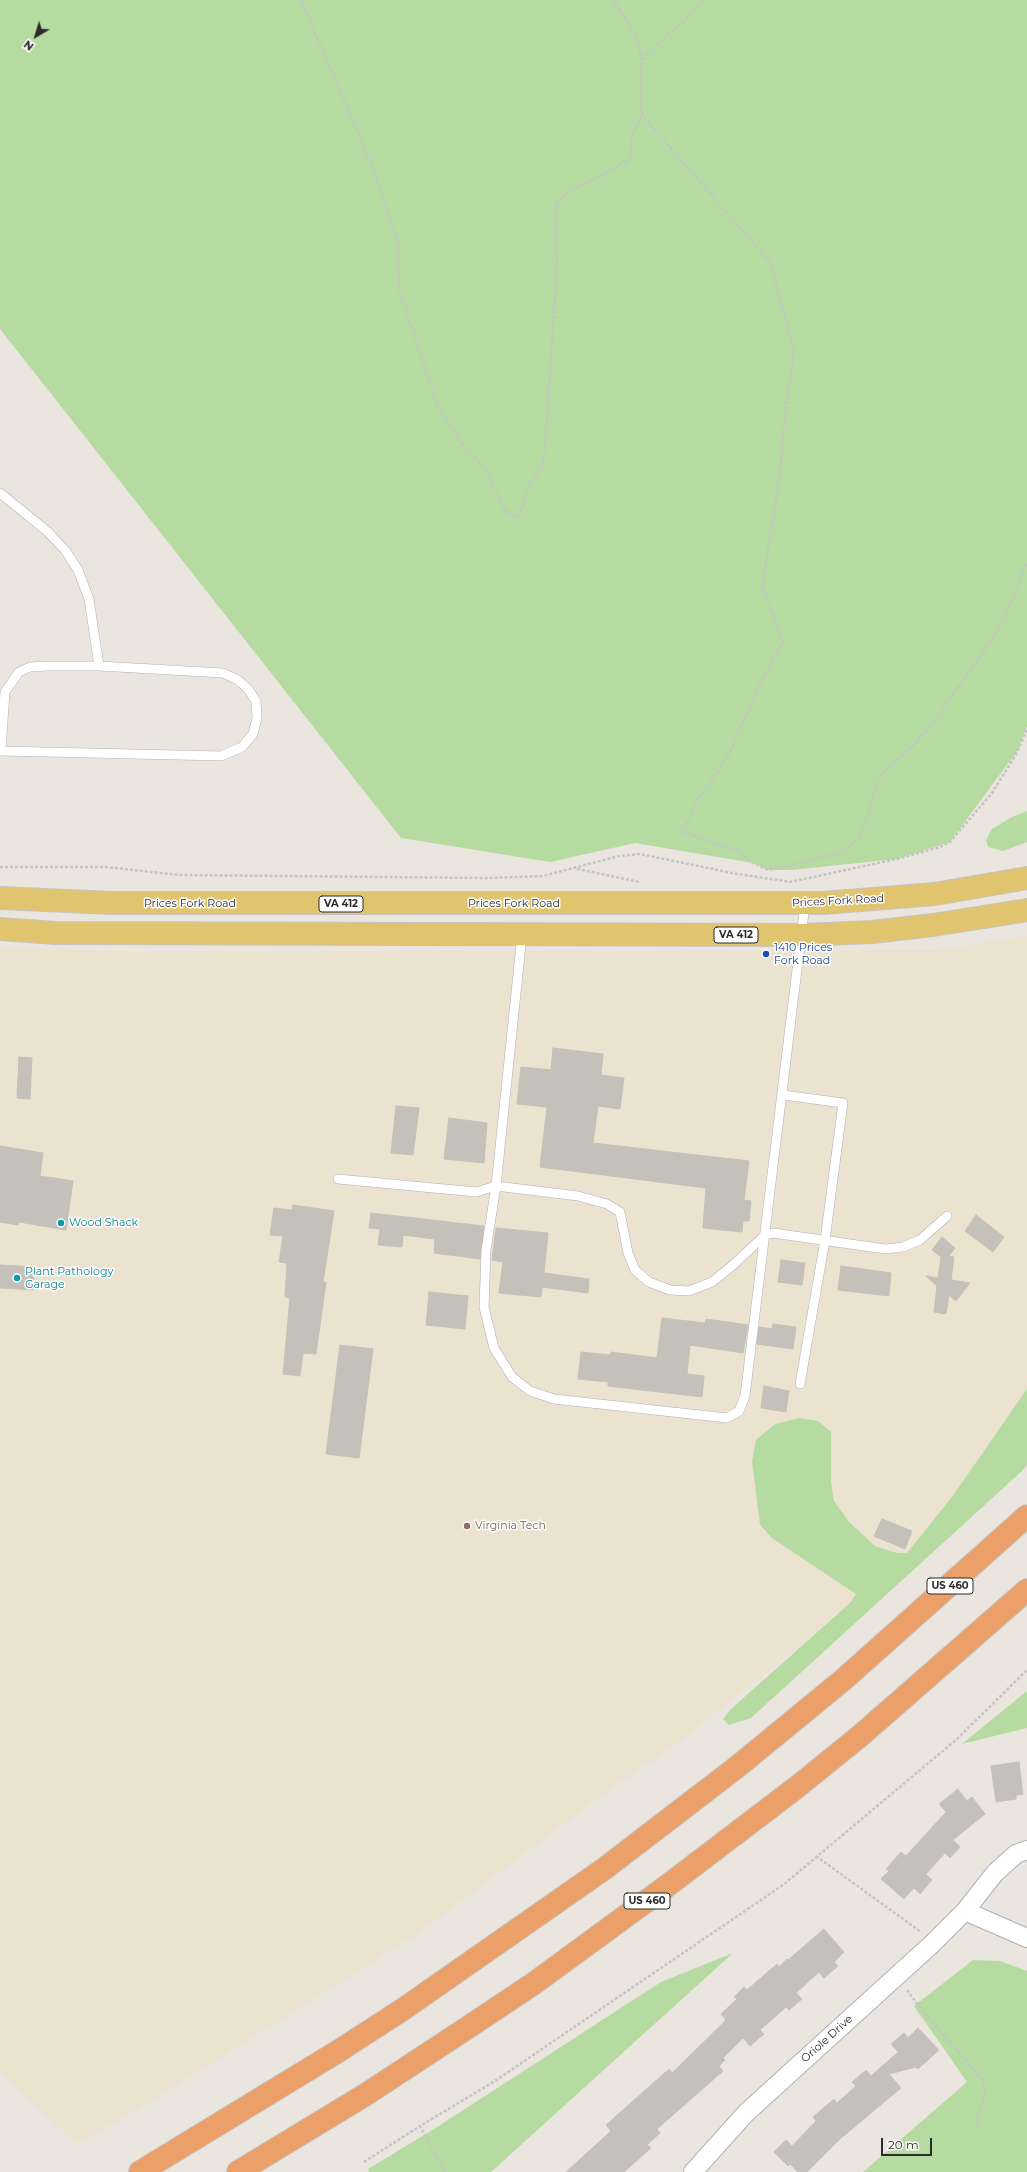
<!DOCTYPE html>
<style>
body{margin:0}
#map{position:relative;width:1027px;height:2172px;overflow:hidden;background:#ebe5df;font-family:Montserrat,sans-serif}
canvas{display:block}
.north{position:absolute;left:16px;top:16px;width:40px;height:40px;-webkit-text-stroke:3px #fff;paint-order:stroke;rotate:218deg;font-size:11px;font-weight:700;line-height:16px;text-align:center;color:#2b2b2b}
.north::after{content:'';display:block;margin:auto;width:14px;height:18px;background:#2b2b2b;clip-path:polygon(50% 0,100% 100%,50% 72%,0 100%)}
.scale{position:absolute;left:881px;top:2138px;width:51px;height:18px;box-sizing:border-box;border:2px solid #2b2b2b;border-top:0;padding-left:5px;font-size:12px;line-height:14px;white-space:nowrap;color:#2b2b2b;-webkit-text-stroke:3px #fff;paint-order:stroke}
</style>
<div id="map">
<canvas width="1027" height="2172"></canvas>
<div class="north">N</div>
<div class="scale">20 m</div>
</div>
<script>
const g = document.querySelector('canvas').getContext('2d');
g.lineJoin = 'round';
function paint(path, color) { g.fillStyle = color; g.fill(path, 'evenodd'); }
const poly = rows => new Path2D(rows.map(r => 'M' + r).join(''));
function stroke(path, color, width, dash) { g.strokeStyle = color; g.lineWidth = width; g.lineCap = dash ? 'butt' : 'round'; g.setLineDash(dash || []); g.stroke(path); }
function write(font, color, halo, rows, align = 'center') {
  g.font = font + ' Montserrat,sans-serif'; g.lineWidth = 3; g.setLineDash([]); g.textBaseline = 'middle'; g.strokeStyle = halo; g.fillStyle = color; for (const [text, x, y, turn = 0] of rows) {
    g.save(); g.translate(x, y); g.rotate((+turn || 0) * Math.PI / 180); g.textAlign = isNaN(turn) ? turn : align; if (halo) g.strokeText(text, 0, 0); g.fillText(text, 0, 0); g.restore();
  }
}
const education = poly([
 [1027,936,1027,1388,959,1499,907,1553,796,1649,669,1750,603,1794,421,1932,132,2113,76,2144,0,2071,0,947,134,952,939,950]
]);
const green = poly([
 [0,0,1027,0,1027,726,1018,750,950,842,897,859,791,870,768,870,753,863,635,843,550,862,401,838,0,329],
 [1027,811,1027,842,1003,851,988,847,986,840,992,829,1012,817],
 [1027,1389,1027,1465,1022,1471,751,1718,729,1725,723,1719,731,1709,851,1602,856,1594,772,1538,760,1525,752,1461,756,1440,775,1424,799,1418,818,1421,831,1432,831,1483,834,1501,849,1522,875,1546,897,1553,907,1553,952,1497],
 [1027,1691,1027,1728,962,1744],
 [733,1953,491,2172,369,2172,368,2169,434,2129,661,1982],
 [973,1960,1000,1961,1027,1971,1027,2172,863,2172,967,2082,914,2006]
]);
const building = poly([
 [553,1048,603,1054,601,1075,624,1078,620,1109,598,1106,593,1143,749,1161,744,1200,751,1201,749,1221,743,1221,742,1232,703,1228,706,1188,540,1167,547,1107,517,1104,521,1067,551,1070,553,1048],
 [19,1057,32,1058,30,1099,17,1098,19,1057],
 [396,1106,419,1108,413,1155,391,1153,396,1106],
 [449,1118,487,1123,484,1163,444,1159,449,1118],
 [0,1146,43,1153,40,1176,73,1181,66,1230,19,1222,18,1225,0,1222,0,1146],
 [293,1205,334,1211,323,1282,326,1282,316,1354,303,1353,300,1376,283,1374,290,1298,285,1297,287,1263,279,1262,283,1236,270,1235,274,1208,292,1210,293,1205],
 [371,1213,484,1226,480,1259,434,1253,435,1239,403,1235,402,1247,378,1245,380,1229,369,1228,371,1213],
 [976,1215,1004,1237,993,1252,965,1231,976,1215],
 [496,1228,548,1233,544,1273,589,1279,588,1293,542,1287,541,1297,499,1293,503,1262,492,1260,496,1228],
 [942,1237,955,1248,949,1256,954,1257,951,1280,970,1283,956,1301,949,1295,946,1314,934,1312,937,1286,926,1276,938,1278,941,1257,932,1250,942,1237],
 [781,1260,805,1263,802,1285,778,1282,781,1260],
 [0,1265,34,1267,33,1290,0,1288,0,1265],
 [841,1266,891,1273,889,1296,838,1290,841,1266],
 [429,1292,468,1296,465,1329,426,1325,429,1292],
 [662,1318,705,1323,706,1319,748,1325,743,1353,690,1345,687,1374,704,1376,702,1397,608,1386,608,1382,578,1379,581,1352,611,1355,611,1352,657,1358,662,1318],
 [773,1324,796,1327,793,1349,757,1344,759,1327,772,1329,773,1324],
 [340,1345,373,1349,359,1458,326,1454,340,1345],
 [764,1386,789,1391,786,1412,761,1408,764,1386],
 [882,1519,912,1531,905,1549,874,1536,882,1519],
 [1019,1762,1023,1794,1016,1795,1016,1799,996,1802,991,1766,1019,1762],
 [958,1789,967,1801,972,1797,985,1814,953,1840,960,1847,950,1858,945,1853,926,1874,932,1880,920,1894,914,1888,904,1899,881,1879,889,1871,886,1869,901,1852,906,1856,946,1812,939,1804,958,1789],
 [824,1929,844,1952,834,1962,838,1966,824,1978,819,1972,796,1993,802,1999,789,2010,786,2007,768,2023,760,2030,764,2034,750,2046,743,2038,723,2058,725,2060,719,2066,723,2071,657,2129,660,2133,647,2145,651,2148,624,2172,566,2172,611,2131,606,2125,669,2069,672,2073,726,2020,721,2014,737,1999,734,1997,744,1987,747,1990,777,1964,779,1967,787,1959,788,1960,824,1929],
 [918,2028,939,2050,918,2069,916,2067,889,2074,901,2088,840,2139,807,2172,798,2172,790,2164,788,2166,774,2152,786,2140,792,2146,816,2121,813,2117,834,2099,837,2103,856,2086,852,2082,866,2070,871,2076,898,2052,891,2044,904,2033,908,2038,918,2028]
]);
const path = poly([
 [301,0,374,171,398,244,399,289,439,410,458,438,486,470,505,510,515,517,518,515,523,507,527,488,542,468,546,438,557,264,555,214,558,202,567,192,597,178,630,159,632,137,642,115],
 [613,0,628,22,639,43,641,59,641,110,643,116,769,261,775,279,794,351,785,414,780,474,762,587,783,641,757,690,730,752,719,770,698,799,689,820,681,831,736,850,753,863,768,870,812,860,839,853,846,849,858,838,868,816,877,780,887,768,915,744,934,722,990,642,1006,615,1027,562],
 [642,59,669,33,683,22,704,0],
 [0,867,106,867,179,875,488,878,543,876,619,856,640,854,732,873,790,882,897,859,940,847,950,842,992,793,1015,756,1027,730],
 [577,869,640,882],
 [816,1856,921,1932],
 [907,1990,921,2009,983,2080,985,2095,977,2120,979,2130],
 [364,2162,420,2126],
 [445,2172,420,2126,495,2081,783,1885,957,1739,1027,1670]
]);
const lane = poly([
 [0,493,48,532,65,550,78,570,89,599,99,666],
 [47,666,99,666,223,673,238,680,248,689,256,701,257,718,253,734,242,747,221,756,1,751,5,692,19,672,30,667,47,666],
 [522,935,496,1186,486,1250,484,1307,494,1348,512,1377,530,1391,554,1399,727,1418,739,1411,745,1396,805,904],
 [783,1095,843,1103,825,1240,800,1384],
 [338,1179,476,1192,496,1186,578,1196,607,1204,620,1212,628,1253,635,1270,649,1282,670,1290,689,1291,712,1282,732,1266,765,1235,773,1233,885,1249,903,1247,920,1240,947,1216]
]);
const street = poly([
 [965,1911,1027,1938],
 [693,2172,746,2113,932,1944,965,1911,995,1873,1016,1854,1027,1850]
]);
const primary = poly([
 [0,898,112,903,823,903,935,894,1027,878],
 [0,929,55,933,803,935,872,932,933,925,1027,910]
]);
const highway = poly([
 [140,2172,337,2052,402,2010,604,1869,737,1767,843,1680,1027,1516],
 [238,2172,365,2095,464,2030,533,1984,667,1886,797,1787,860,1736,1027,1590]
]);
const markers = [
 [766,954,4,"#1a4fb4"],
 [61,1223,4,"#0f9aa8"],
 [17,1278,4,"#0f9aa8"],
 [467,1526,4,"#8d6e63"]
];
const shields = [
 [341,904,44],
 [736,935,44],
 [950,1586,46],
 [647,1901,46]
];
const shieldNames = [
 ["VA 412",341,904],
 ["VA 412",736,935],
 ["US 460",950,1586],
 ["US 460",647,1901]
];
const streetNames = [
 ["Prices Fork Road",838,901,-3],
 ["Prices Fork Road",190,904],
 ["Prices Fork Road",514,904],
 ["Oriole Drive",827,2039,-42]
];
const transitNames = [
 ["1410 Prices",774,948],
 ["Fork Road",774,961]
];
const cultureNames = [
 ["Wood Shack",69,1223],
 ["Plant Pathology",25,1272],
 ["Garage",25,1285]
];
const educationNames = [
 ["Virginia Tech",475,1526]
];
paint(education, '#ebe2d0');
paint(green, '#b6dba1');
paint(building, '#c4c0ba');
stroke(building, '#c6c1b8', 1);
stroke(lane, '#afb1ba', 10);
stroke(street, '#afb1ba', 20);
stroke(primary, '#c4c4c4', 24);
stroke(highway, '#c4c4c4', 24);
stroke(path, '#c4c4c4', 2.5, [3, 2]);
stroke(lane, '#fff', 9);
stroke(street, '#fff', 18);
stroke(primary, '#e1c56e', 22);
stroke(highway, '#eca069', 22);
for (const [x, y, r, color] of markers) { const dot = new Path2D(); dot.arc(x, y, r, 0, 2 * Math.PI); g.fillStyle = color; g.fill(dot); stroke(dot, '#fff', 1.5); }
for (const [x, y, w] of shields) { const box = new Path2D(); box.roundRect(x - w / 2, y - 8, w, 16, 3); g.fillStyle = '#fff'; g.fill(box); stroke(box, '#2b2b2b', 1); }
write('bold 10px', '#2b2b2b', null, shieldNames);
write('11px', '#2b2b2b', '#fff', streetNames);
write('11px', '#164399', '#fff', transitNames, 'left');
write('11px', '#0d838f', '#fff', cultureNames, 'left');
write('11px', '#785e54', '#fff', educationNames, 'left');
</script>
